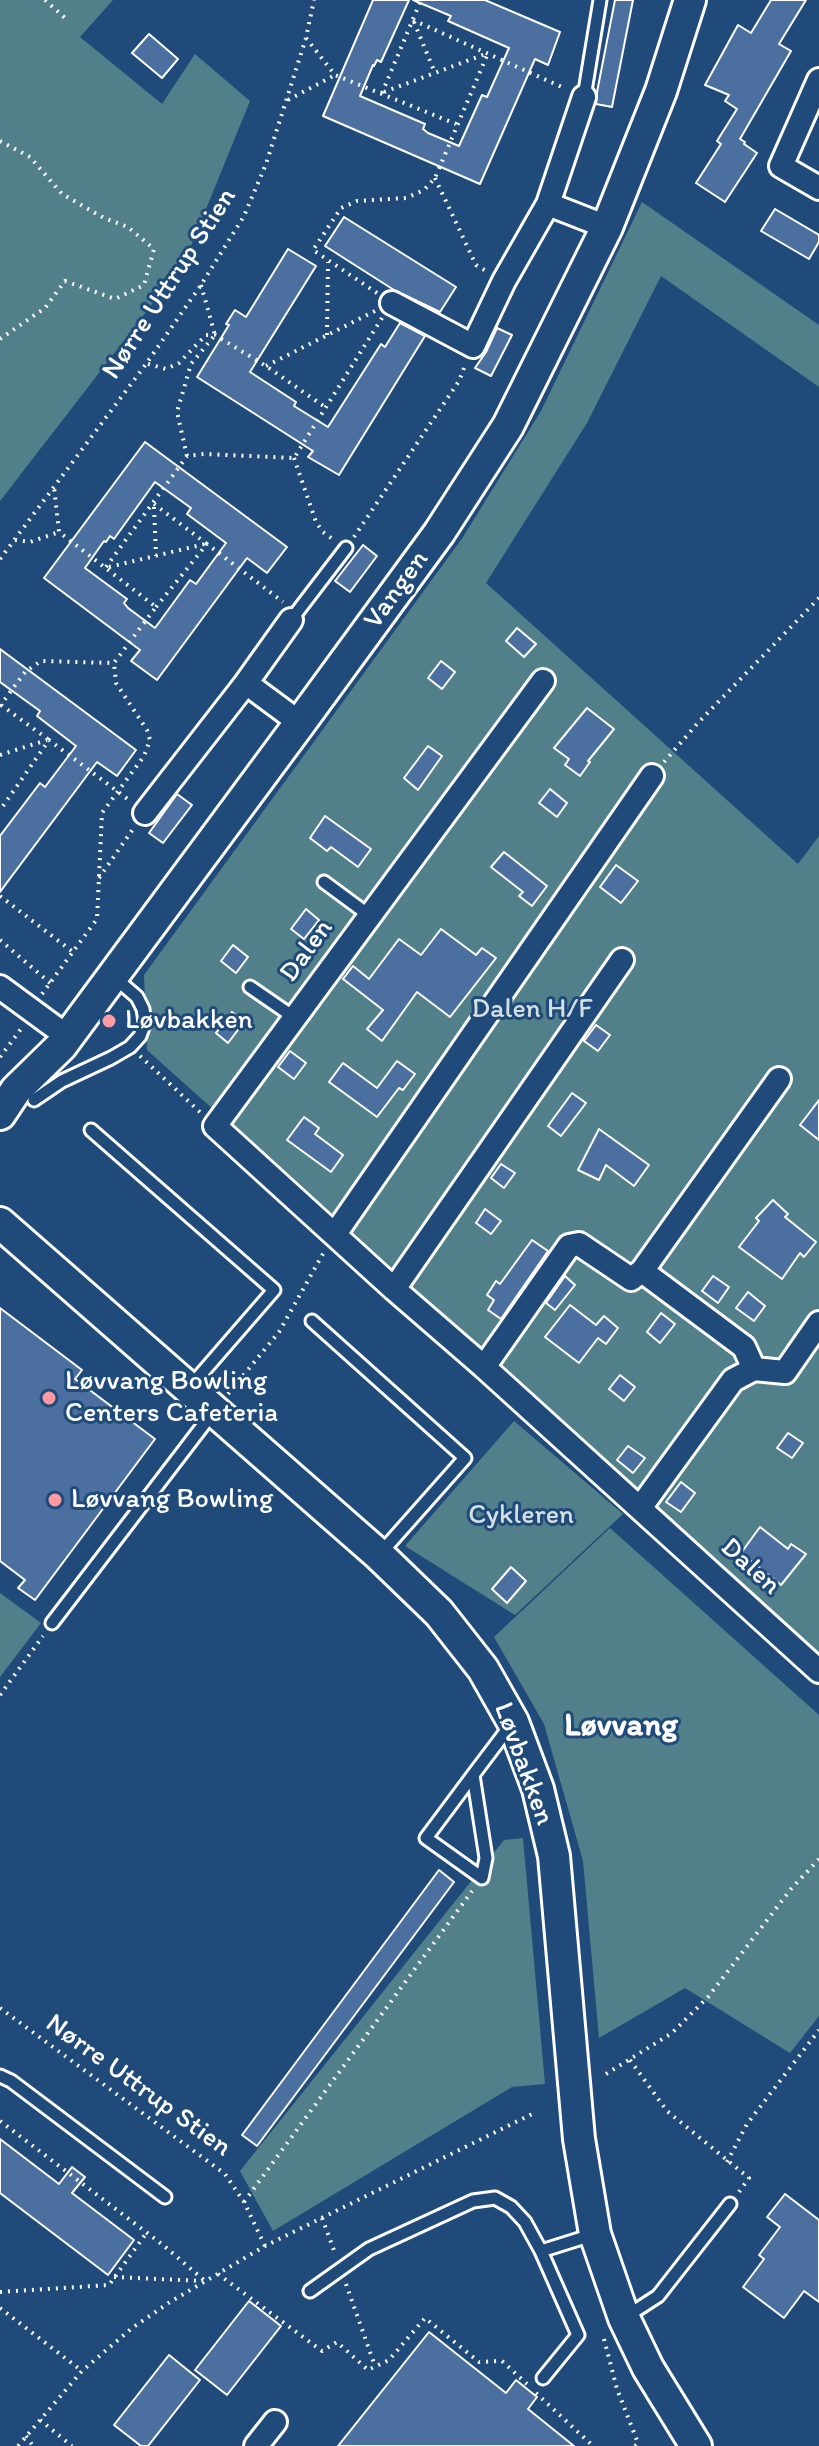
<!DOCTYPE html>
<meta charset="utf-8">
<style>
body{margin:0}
canvas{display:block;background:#1f4a7a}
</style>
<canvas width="819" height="2446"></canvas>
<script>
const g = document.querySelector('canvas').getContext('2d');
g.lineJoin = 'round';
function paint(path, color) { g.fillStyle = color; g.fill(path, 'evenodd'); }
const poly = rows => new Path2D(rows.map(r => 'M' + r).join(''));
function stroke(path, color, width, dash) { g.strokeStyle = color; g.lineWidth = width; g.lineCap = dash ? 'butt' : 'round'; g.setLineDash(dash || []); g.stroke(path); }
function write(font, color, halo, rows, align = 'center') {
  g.font = font + ' Itim,sans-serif'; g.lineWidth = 6; g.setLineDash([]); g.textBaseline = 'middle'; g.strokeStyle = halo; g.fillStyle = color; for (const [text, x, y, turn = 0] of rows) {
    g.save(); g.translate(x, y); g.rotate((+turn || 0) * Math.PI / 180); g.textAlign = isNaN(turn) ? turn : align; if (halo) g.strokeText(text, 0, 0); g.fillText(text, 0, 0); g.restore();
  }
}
const green = poly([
 [0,0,113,0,80,37,162,104,195,54,250,101,184,263,0,501],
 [642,202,819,325,819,387,661,276,587,423,486,583,798,864,819,836,819,1652,147,1050,144,975,463,537,541,411],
 [514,1421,623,1514,515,1615,405,1546],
 [610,1528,819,1715,819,2016,790,2053,685,1988,599,2038,583,1861,544,1724,494,1637],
 [0,1593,41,1623,0,1677],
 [523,1838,545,2084,512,2087,273,2231,240,2171,504,1840]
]);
const building = poly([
 [373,0,409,0,381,62,377,60,374,66,373,65,360,96,425,124,423,129,428,133,459,146,482,95,487,97,509,48,448,21,451,16,413,0,485,0,560,32,548,65,535,59,480,184,323,116,373,0],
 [615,0,633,0,612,107,596,104,597,92,615,0],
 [771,0,806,0,779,44,791,51,740,139,745,142,744,144,757,153,725,202,696,183,721,144,717,141,737,109,725,101,729,95,705,85,738,25,751,33,771,0],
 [149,34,178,59,162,78,132,53,149,34],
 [775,209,819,235,819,242,809,259,761,231,775,209],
 [344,217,456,287,440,312,394,290,325,246,344,217],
 [288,249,316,266,250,372,296,402,294,406,328,427,381,344,385,347,400,323,425,336,339,475,308,457,313,451,197,377,229,325,226,324,235,310,246,317,288,249],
 [497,328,512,335,491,376,475,368,486,352,497,328],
 [145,442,287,547,267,573,247,558,157,680,131,661,140,650,44,578,145,442],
 [155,482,191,508,187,514,226,543,196,584,190,580,155,628,128,608,124,603,127,599,85,568,104,541,106,542,110,536,114,539,155,482],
 [363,545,377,556,350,592,335,581,363,545],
 [517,628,536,644,524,657,506,641,517,628],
 [0,649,136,750,117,776,97,762,0,892,0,836,40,783,45,787,76,746,37,716,40,711,0,682,0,649],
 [441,661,455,672,442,689,428,678,441,661],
 [587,708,614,729,588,761,590,762,580,776,565,765,569,759,554,748,587,708],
 [428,746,442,756,418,790,404,778,428,746],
 [550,789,567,803,557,817,539,803,550,789],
 [177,794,192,805,163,843,149,833,177,794],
 [325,816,371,849,358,867,331,847,327,851,310,838,325,816],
 [504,852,547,886,532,906,519,896,523,892,491,867,504,852],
 [616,865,638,881,621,903,600,887,616,865],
 [306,909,319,920,304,939,291,929,306,909],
 [441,929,476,955,482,948,496,958,450,1017,417,992,382,1041,367,1029,383,1010,343,979,353,966,369,979,399,939,421,955,441,929],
 [233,945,248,957,236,973,221,961,233,945],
 [232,1012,244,1022,228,1043,216,1033,232,1012],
 [596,1025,610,1035,598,1051,584,1041,596,1025],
 [290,1051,306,1063,294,1079,278,1067,290,1051],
 [397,1061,415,1074,403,1090,399,1088,377,1117,329,1082,343,1063,377,1088,397,1061],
 [572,1093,586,1103,561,1136,548,1126,572,1093],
 [819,1100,819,1140,800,1125,819,1100],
 [304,1117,319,1128,315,1134,343,1155,331,1172,287,1140,304,1117],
 [599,1129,649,1165,634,1186,606,1165,599,1180,578,1170,599,1129],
 [501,1164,515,1173,504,1188,491,1178,501,1164],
 [773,1200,788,1214,785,1217,816,1242,804,1257,800,1253,782,1279,739,1247,759,1221,756,1218,773,1200],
 [485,1209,501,1221,491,1234,476,1223,485,1209],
 [532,1240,548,1251,501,1319,488,1310,494,1300,487,1295,496,1281,500,1284,532,1240],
 [565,1276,575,1285,555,1310,546,1303,565,1276],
 [713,1276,729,1287,718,1303,702,1291,713,1276],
 [748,1292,765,1306,754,1321,736,1308,748,1292],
 [570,1305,596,1325,604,1316,618,1328,606,1344,598,1338,579,1363,545,1337,570,1305],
 [0,1308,82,1370,75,1379,155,1439,35,1600,18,1588,25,1580,0,1561,0,1308],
 [661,1313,675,1324,660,1343,647,1332,661,1313],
 [620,1375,635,1387,624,1401,609,1389,620,1375],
 [788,1433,803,1443,792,1458,777,1448,788,1433],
 [628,1446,645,1458,633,1473,617,1460,628,1446],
 [681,1482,695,1493,681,1512,666,1502,681,1482],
 [760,1527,788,1549,791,1544,806,1554,781,1585,741,1553,760,1527],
 [511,1567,526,1581,507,1603,492,1589,511,1567],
 [439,1870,454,1882,257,2146,242,2135,439,1870],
 [0,2139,59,2184,72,2167,85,2177,72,2193,134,2240,108,2275,0,2193,0,2139],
 [785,2194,819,2220,819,2302,804,2291,784,2318,743,2287,764,2259,759,2255,780,2227,767,2217,785,2194],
 [249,2301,281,2326,227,2395,195,2370,249,2301],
 [429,2332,506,2393,516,2380,537,2397,528,2409,574,2446,338,2446,429,2332],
 [169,2355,200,2380,148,2446,141,2446,114,2425,169,2355]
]);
const path = poly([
 [45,0,65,18],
 [413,20,564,88],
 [414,22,435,73],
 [306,38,335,75,456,124],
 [384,92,488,53],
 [382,93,421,0],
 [288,100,335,75],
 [0,141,30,157,62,194,104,218,128,227,154,249,144,285,115,299,65,281,45,308,0,339],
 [435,178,476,265,488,272],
 [201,285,215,335],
 [377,293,313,250,341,208,357,201,406,198,424,190,435,178,488,53],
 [327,335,328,262],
 [148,364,166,369,179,363,206,335,215,335,266,366,325,407],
 [266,366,375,311],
 [187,456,177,412,191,364,215,335],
 [294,458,316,522,323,532,334,540],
 [154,504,207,544],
 [154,507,156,556],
 [354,537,459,381,466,363],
 [15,540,30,542,59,532],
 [0,559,146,364,201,285,244,216,266,164,306,38,314,0],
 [106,567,187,456,204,454,294,458,382,318],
 [109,567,205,544],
 [156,607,207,544,283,602],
 [1,705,49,740],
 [0,706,25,672,41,661,114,663,156,607,59,532,54,487],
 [0,755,47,740],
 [664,762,697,724,819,598],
 [3,806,49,740,129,800],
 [99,878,133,829],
 [0,896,73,952],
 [0,940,50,983],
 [42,994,97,919,102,813,144,756,150,740,147,730,116,683,114,663],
 [140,1056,201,1113],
 [0,1057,21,1029],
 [228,1394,279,1332,324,1252],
 [0,1695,43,1636],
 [0,2008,225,2174,244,2202,265,2246],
 [630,2060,667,2111,749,2178,739,2192],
 [606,2074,672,2033,708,1997,791,1889,819,1859],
 [0,2121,163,2245,205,2281],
 [727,2162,747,2124,819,2030],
 [244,2202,472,1891],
 [322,2218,335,2253],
 [218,2274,322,2351,337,2342,368,2370,389,2360,425,2318,479,2362,502,2361,527,2384],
 [114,2277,203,2281],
 [346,2284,375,2366],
 [0,2292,109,2285,147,2232],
 [0,2308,82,2371],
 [604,2339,617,2389,638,2443,635,2446],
 [536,2393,593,2446],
 [40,2420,72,2446],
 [26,2436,33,2446],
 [18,2446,82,2371,132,2328,170,2302,265,2246,532,2114]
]);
const lane = poly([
 [584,97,600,0],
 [291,620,346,548],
 [324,882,370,916],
 [250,987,295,1018],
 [34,1100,62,1081,111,1058,130,1047,140,1036,145,1022,143,1009,137,997,115,978],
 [91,1130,274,1290,189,1388],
 [312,1321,465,1458,379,1555],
 [52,1623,214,1411],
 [473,1775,486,1858,482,1878,426,1838,473,1775,510,1726],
 [0,2076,11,2081,165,2197],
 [310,2291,369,2249,473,2201,495,2198,511,2207,525,2222,541,2251],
 [624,2318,658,2296,730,2204],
 [543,2378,578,2335,541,2251,595,2234]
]);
const street = poly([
 [819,80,781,166,819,188],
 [548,204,607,227],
 [392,303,473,346,504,281,548,204,584,97],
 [543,681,215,1126,394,1289,484,1367,819,1671],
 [246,683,300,723],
 [145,813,246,683,291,620],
 [0,987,68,1037],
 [335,1234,652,776],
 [642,1271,744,1347,754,1369,785,1372,819,1323],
 [394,1289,622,960],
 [484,1367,569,1246,579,1244,631,1279,642,1271,779,1079],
 [640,1508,733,1380,754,1369],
 [256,2446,275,2422]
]);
const secondary = poly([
 [0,1114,16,1090,61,1046,300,723,439,533,508,426,607,227,661,91,690,0],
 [0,1223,379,1555,439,1613,483,1669,513,1722,538,1789,554,1856,579,2139,595,2234,624,2318,648,2368,696,2446]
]);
const markers = [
 [109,1021,8,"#ff9aa2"],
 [49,1398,8,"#ff9aa2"],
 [55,1500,8,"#ff9aa2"]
];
const streetNames = [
 ["Nørre Uttrup Stien",170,284,-57],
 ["Vangen",397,590,-54],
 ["Dalen",307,951,-54],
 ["Dalen",750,1567,42],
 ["Løvbakken",523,1764,70],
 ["Nørre Uttrup Stien",138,2086,36]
];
const parkNames = [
 ["Dalen H/F",532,1010],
 ["Cykleren",521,1516]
];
const poiNames = [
 ["Løvbakken",125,1021],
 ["Løvvang Bowling",65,1382],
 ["Centers Cafeteria",65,1414],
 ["Løvvang Bowling",71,1500]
];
const quarterNames = [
 ["Løvvang",621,1727]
];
paint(green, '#51808a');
paint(building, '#4b709f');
stroke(building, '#fff', 2);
stroke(lane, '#fff', 17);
stroke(street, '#fff', 28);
stroke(secondary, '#fff', 36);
stroke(path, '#fff', 4, [2, 6]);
stroke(lane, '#1f4a7a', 11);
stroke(street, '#1f4a7a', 22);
stroke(secondary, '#1f4a7a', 30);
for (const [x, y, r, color] of markers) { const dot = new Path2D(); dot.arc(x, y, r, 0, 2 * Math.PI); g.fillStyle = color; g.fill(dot); stroke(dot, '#1f4a7a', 3); }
write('28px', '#fff', '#1f4a7a', streetNames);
write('28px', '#d4dfe2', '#1f4a7a', parkNames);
write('28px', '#fff', '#1f4a7a', poiNames, 'left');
write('bold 32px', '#fff', '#1f4a7a', quarterNames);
</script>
